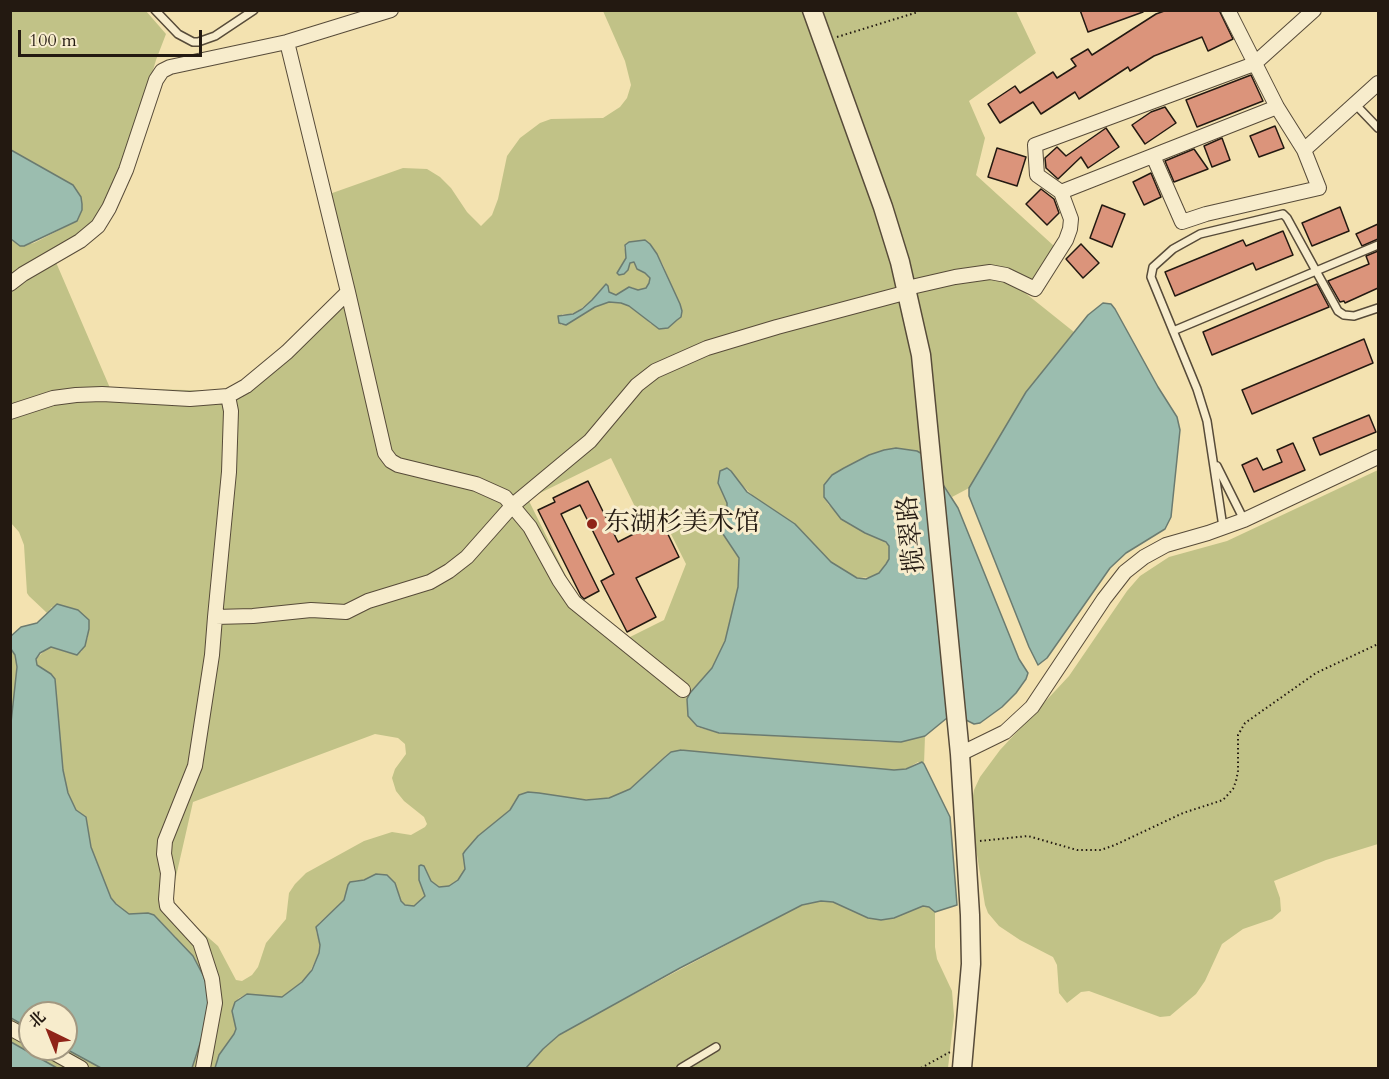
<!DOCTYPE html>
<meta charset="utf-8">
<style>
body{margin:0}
#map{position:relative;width:1389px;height:1079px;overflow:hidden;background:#f3e2b0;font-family:Cardo,"Noto Serif SC",serif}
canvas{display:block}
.frame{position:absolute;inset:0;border:12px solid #231911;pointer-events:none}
.north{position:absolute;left:18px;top:1001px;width:60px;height:60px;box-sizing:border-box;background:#f7eccc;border:2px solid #a29881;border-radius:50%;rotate:317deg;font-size:16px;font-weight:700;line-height:24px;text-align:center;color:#231911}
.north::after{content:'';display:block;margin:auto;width:21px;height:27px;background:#8f2418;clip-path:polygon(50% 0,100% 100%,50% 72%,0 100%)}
.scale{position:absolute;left:18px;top:30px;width:184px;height:27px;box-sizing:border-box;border:3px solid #231911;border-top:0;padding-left:8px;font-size:18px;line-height:21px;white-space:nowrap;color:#231911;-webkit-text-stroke:4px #f7eccc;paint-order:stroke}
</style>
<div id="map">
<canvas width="1389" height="1079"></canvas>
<div class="frame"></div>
<div class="north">北</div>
<div class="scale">100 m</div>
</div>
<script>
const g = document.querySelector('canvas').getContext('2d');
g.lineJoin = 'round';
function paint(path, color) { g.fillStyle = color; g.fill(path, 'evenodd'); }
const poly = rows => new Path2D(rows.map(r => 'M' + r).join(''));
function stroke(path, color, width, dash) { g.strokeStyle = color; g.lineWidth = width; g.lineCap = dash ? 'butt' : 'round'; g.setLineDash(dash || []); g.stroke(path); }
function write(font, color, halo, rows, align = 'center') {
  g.font = font + ' Cardo,"Noto Serif SC",serif'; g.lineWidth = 6; g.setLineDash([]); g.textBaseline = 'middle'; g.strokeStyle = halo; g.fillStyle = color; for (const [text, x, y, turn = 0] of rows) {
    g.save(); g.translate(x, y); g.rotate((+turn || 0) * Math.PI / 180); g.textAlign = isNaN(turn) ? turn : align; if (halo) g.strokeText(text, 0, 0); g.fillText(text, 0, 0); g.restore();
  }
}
const green = poly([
 [806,10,809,19,828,10,1016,11,1036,53,969,101,985,138,976,175,1054,246,1024,292,1074,332,1026,392,969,488,952,497,924,455,869,455,832,475,824,497,828,504,850,525,880,538,889,546,889,559,879,573,873,577,857,578,831,562,795,524,756,499,739,482,727,503,727,509,719,525,739,558,738,587,725,641,712,668,687,699,688,716,697,727,719,733,882,742,901,742,925,736,924,764,918,762,906,769,894,770,681,750,671,752,665,756,630,789,609,798,573,800,539,793,524,793,514,802,510,810,478,836,465,851,463,854,465,869,458,880,449,886,439,887,431,882,425,869,419,880,425,896,414,907,405,905,401,901,395,883,364,880,353,881,348,885,344,900,319,923,316,931,320,945,319,953,308,976,295,988,282,997,247,994,239,998,233,1007,236,1030,234,1034,219,1055,215,1068,192,1068,197,1055,176,937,154,915,129,914,123,911,111,898,91,847,86,817,76,810,68,793,63,770,55,683,51,674,37,665,36,659,46,649,52,647,69,653,81,652,88,637,52,607,47,613,29,596,27,593,24,545,19,532,11,523,10,239,20,246,34,243,77,221,82,210,82,204,73,185,11,150,11,11,146,11,166,34,156,60,133,139,102,212,89,228,52,253,110,388,225,391,253,377,339,292,342,284,321,197,403,168,427,169,440,177,451,188,467,212,481,226,492,215,498,199,507,156,520,138,540,123,551,119,603,118,620,107,627,98,631,85,625,61,603,11],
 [645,240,657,254,663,265,682,311,651,324,642,314,629,306,621,303,609,302,595,307,566,325,561,325,562,314,569,315,579,310,592,300,606,284,609,292,616,295,631,287,638,290,646,288,649,283,650,278,645,272,637,269,634,262,630,263,628,270,625,261,627,255,624,247,629,242],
 [611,458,644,525,662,516,686,564,664,620,626,639,579,602,528,499],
 [375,734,398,738,405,744,406,754,395,769,392,778,396,791,404,801,424,817,427,824,425,827,411,835,392,832,364,841,306,873,295,884,289,893,286,919,266,943,258,967,252,975,242,981,236,980,218,946,179,912,173,903,172,894,193,802],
 [1378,470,1378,844,1326,860,1274,881,1280,898,1281,911,1272,919,1243,929,1222,944,1205,981,1196,994,1170,1016,1160,1017,1089,991,1081,992,1067,1003,1059,993,1057,965,1053,957,1020,940,999,926,988,913,985,905,970,811,974,790,980,777,1000,750,1069,676,1127,591,1140,576,1169,557,1227,541],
 [11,649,15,655,17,667,11,732],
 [821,901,833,902,868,918,881,920,894,918,923,906,929,907,935,912,935,947,937,959,952,991,954,1016,948,1068,526,1068,543,1049,559,1035,589,1018,779,917,802,905],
 [10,1018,30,1029,30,1049,66,1049,101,1068,57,1068,11,1042]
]);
const water = poly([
 [11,150,73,185,81,197,82,204,82,210,77,221,24,246,20,246,11,239,11,150],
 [645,240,650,244,657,254,680,304,682,311,681,317,677,320,668,328,659,329,629,306,621,303,609,302,595,307,566,325,559,323,558,316,573,314,582,309,592,300,606,284,608,286,609,292,616,295,629,287,638,290,646,288,649,283,650,278,645,273,637,269,634,262,630,263,628,270,624,274,619,275,617,273,626,258,625,245,629,242,645,240],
 [1103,303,1111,304,1115,309,1158,387,1177,417,1180,430,1171,517,1165,529,1126,553,1110,568,1047,658,1038,665,1029,647,969,496,969,488,1026,392,1088,315,1103,303],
 [896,448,917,451,924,455,958,508,1019,659,1028,673,1026,679,1016,693,1002,707,980,723,974,724,960,717,947,718,925,736,901,742,719,733,697,726,688,716,687,699,690,693,712,668,725,641,738,587,739,558,719,528,727,509,727,503,718,483,720,471,727,468,731,471,747,492,795,524,831,562,857,578,866,579,879,573,886,564,889,559,889,546,886,542,865,533,841,519,824,497,824,485,832,475,844,468,869,455,884,450,896,448],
 [57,604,78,610,89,620,89,629,85,646,77,655,51,647,40,653,36,659,37,665,51,674,55,679,63,770,68,793,76,810,86,817,91,847,111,898,116,904,129,914,148,913,154,915,193,956,204,977,208,990,209,1016,192,1068,101,1068,66,1049,66,1013,30,1013,30,1029,11,1018,10,732,17,667,15,655,11,649,11,636,21,627,37,623,57,604],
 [681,750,894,770,906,769,922,762,924,764,950,817,957,905,935,912,929,907,923,906,894,918,881,920,868,918,833,902,821,901,802,905,680,968,559,1035,543,1049,526,1068,215,1068,219,1055,234,1034,236,1029,232,1011,235,1002,247,994,282,997,302,982,312,970,319,953,320,945,316,927,344,900,348,885,350,882,364,880,376,874,387,875,395,883,401,901,405,905,414,906,425,896,419,880,419,866,421,865,424,866,431,881,439,887,449,886,458,880,465,869,463,854,465,851,478,836,510,810,519,795,528,792,539,793,586,800,609,798,630,789,665,757,671,752,681,750],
 [10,1042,11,1042,57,1068,11,1068,10,1042]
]);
const building = poly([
 [1080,10,1143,10,1143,12,1088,32,1080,10],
 [1167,10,1219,10,1233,39,1208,51,1202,37,1154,56,1130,71,1128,67,1079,99,1075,92,1041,114,1033,102,1000,123,988,104,1015,86,1020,93,1053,72,1057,78,1076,66,1071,59,1088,49,1092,55,1156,14,1167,10],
 [1251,75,1263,101,1197,127,1186,100,1251,75],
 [1165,107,1176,123,1145,144,1132,125,1151,112,1165,107],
 [1275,126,1284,148,1259,157,1250,136,1275,126],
 [1106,128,1119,147,1088,168,1081,157,1058,179,1046,168,1045,158,1057,147,1066,156,1106,128],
 [1222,138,1230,160,1212,167,1204,146,1222,138],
 [997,148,1026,157,1017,186,988,177,997,148],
 [1194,149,1208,169,1174,182,1165,161,1194,149],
 [1151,173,1161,197,1144,205,1133,182,1151,173],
 [1041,189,1054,199,1059,213,1047,225,1026,204,1041,189],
 [1102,205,1125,214,1112,247,1090,238,1102,205],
 [1340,207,1349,231,1312,246,1302,223,1340,207],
 [1378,224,1378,239,1362,246,1356,234,1378,224],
 [1283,231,1293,255,1256,270,1253,263,1175,296,1165,272,1243,240,1246,246,1283,231],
 [1081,244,1099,263,1083,278,1066,259,1081,244],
 [1378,251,1378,288,1345,303,1344,301,1340,302,1328,281,1369,264,1366,256,1378,251],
 [1317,284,1329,307,1212,355,1203,332,1317,284],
 [1364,339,1373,363,1252,414,1242,390,1364,339],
 [1369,415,1376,432,1320,455,1313,438,1369,415],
 [1293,443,1305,470,1254,492,1242,465,1257,458,1263,470,1282,462,1277,450,1293,443],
 [588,481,618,542,661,520,679,557,636,578,656,617,627,632,601,581,614,574,580,505,561,514,599,591,584,599,581,596,538,510,555,502,553,498,588,481]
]);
const path = poly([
 [837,37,918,12],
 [980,841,1028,836,1077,850,1101,850,1115,845,1183,813,1223,800,1233,789,1236,781,1238,771,1238,735,1245,723,1316,673,1378,644],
 [921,1068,950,1052]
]);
const service = poly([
 [155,10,178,34,193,42,198,42,215,36,254,10],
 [1355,104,1378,128],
 [1173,331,1378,245],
 [1217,466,1244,520],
 [1223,527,1207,421,1197,389,1151,277,1153,267,1173,249,1200,234,1283,214,1287,218,1338,311,1344,315,1354,316,1378,308],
 [681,1068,716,1047]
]);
const minor = poly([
 [287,42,348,292,385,453,391,461,398,465,476,484,505,497,530,527,559,580,574,602,683,690],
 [1304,150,1378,83],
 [1153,156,1182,222,1206,214,1319,188,1304,150,1277,107,1228,10],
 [1061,192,1037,175,1035,145,1254,64,1314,10],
 [10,284,23,274,80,241,98,226,109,208,126,170,156,80,162,71,170,67,287,42,391,10],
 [907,288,955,277,990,272,1006,275,1035,289,1066,240,1070,229,1071,219,1061,192,1277,107],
 [10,412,53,398,76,395,102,394,190,399,228,396,246,386,287,352,348,292],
 [215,617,229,472,231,411,228,396],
 [960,754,1005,732,1032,707,1104,599,1125,572,1144,557,1166,545,1208,533,1244,520,1378,457],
 [10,1028,30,1039],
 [47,1049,81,1068],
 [203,1068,215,1003,212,979,200,942,167,906,166,899,168,873,164,854,165,841,195,766,212,655,215,617,253,616,311,610,346,612,368,601,430,582,449,571,467,557,513,505,590,441,637,385,655,371,707,348,777,327,908,292]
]);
const tertiary = poly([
 [812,10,883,207,900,262,921,355,960,754,970,915,971,964,962,1068]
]);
const markers = [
 [592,524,6,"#8f2418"]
];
const poiNames = [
 ["东湖杉美术馆",604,524]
];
const streetNames = [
 ["揽翠路",913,534,-96]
];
paint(green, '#c1c287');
paint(water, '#9bbdaf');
stroke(water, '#6b7b70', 1.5);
paint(building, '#db947b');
stroke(building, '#231911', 1.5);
stroke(service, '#574b39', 10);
stroke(minor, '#574b39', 16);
stroke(tertiary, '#574b39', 21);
stroke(path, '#231911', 2, [1.5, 3]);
stroke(service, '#f7eccc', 7);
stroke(minor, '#f7eccc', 14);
stroke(tertiary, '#f7eccc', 18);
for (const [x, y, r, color] of markers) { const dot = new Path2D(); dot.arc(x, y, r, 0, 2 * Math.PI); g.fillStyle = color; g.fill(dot); stroke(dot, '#f7eccc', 2); }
write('26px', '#231911', '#f7eccc', poiNames, 'left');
write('26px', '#231911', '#f7eccc', streetNames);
</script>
